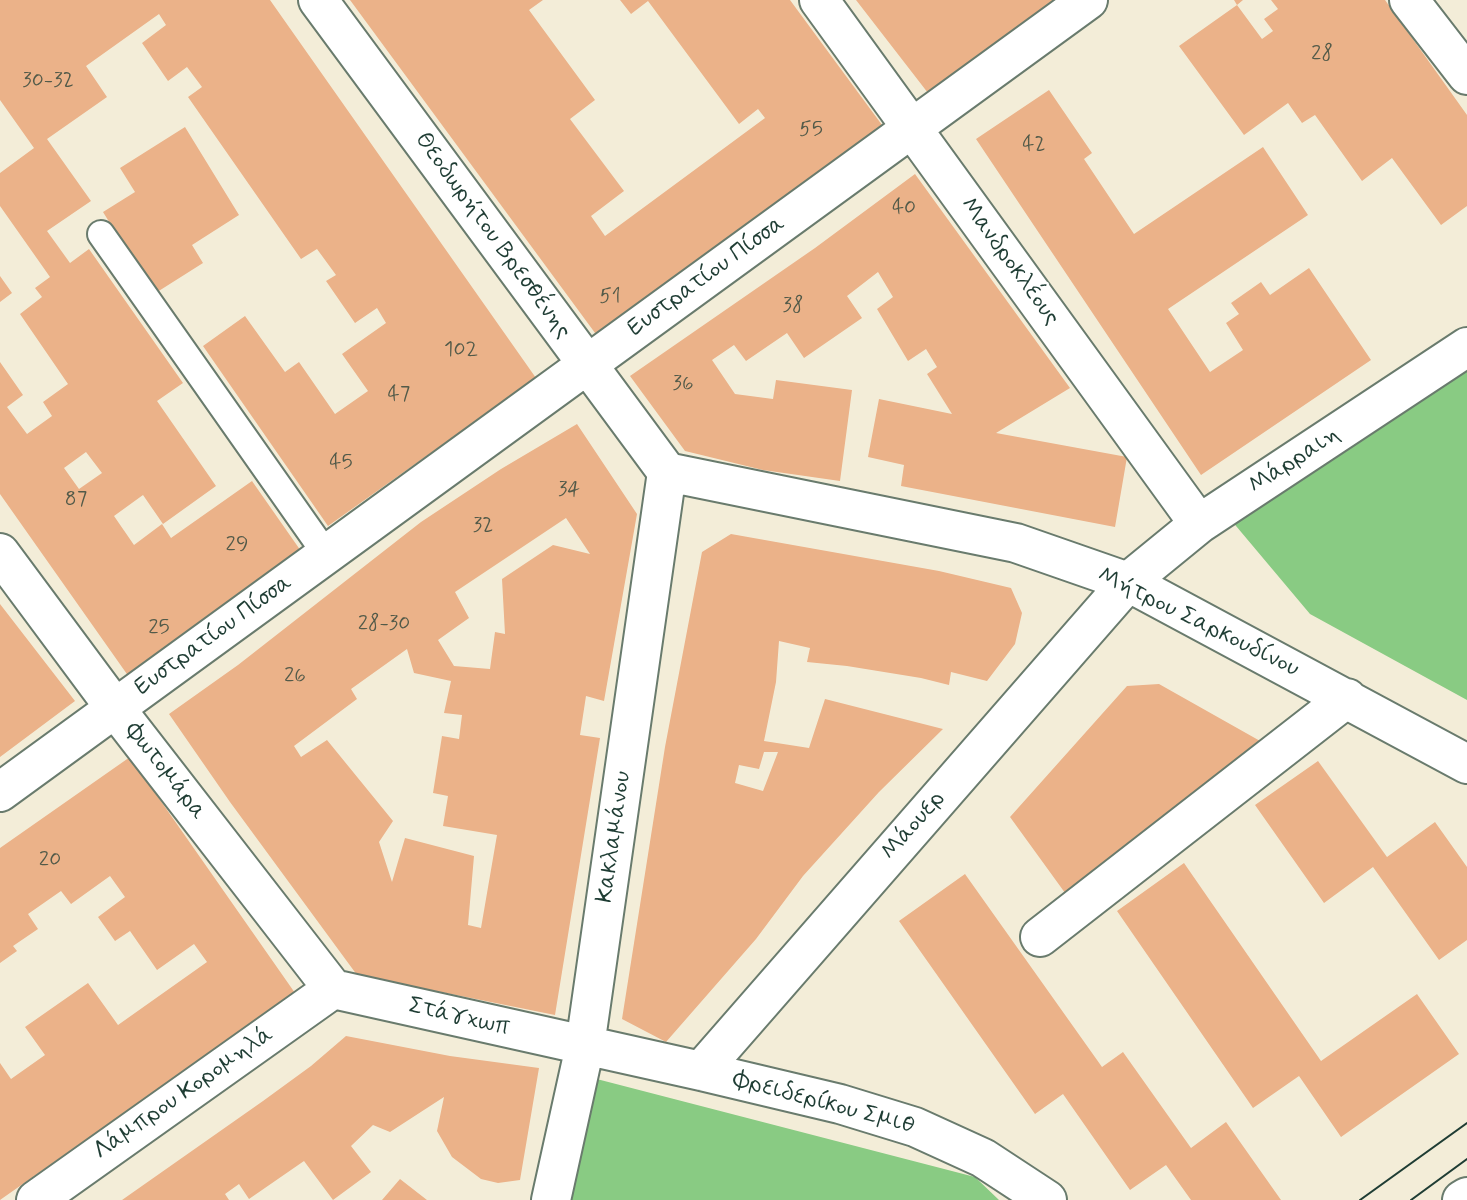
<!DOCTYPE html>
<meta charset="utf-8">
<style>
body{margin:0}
canvas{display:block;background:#f3edd8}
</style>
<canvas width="1467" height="1200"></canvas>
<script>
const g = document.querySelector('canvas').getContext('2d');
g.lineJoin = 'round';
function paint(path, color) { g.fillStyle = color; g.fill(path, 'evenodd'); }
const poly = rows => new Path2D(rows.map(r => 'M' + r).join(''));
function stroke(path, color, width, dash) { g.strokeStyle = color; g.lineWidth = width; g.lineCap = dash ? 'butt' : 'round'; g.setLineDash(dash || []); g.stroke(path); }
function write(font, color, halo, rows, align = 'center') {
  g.font = font + ' Mynerve,sans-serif'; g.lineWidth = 5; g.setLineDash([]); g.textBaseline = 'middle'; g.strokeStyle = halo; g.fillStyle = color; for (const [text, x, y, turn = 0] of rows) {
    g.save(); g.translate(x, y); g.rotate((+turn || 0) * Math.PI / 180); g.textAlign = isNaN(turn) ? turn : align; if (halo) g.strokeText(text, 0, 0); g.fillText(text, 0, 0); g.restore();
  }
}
const green = poly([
 [1467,362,1467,700,1310,614,1231,520],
 [589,1077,975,1177,999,1200,564,1200]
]);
const building = poly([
 [0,0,270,0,536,378,328,526,203,346,245,316,285,372,299,362,335,414,368,391,342,354,386,323,377,308,355,323,326,281,336,275,317,249,301,259,188,97,202,87,187,67,168,81,142,43,166,25,159,14,86,66,107,97,47,139,91,201,47,231,70,263,89,249,183,383,157,401,216,486,163,524,143,495,114,516,134,545,162,524,171,538,252,481,303,554,129,677,0,494,0,362,23,395,7,407,27,434,52,416,43,402,68,384,20,314,42,297,35,288,50,277,0,206,0,173,34,148,0,100],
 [86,452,102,473,79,489,64,468],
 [350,0,543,0,529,10,595,100,570,119,624,191,591,216,605,236,765,118,758,109,739,124,648,1,631,14,620,0,790,0,882,125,598,337],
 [856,0,1060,0,928,93],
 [1234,0,1243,0,1237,5,1262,39,1273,31,1264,19,1278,9,1271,0,1385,0,1467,115,1467,206,1441,225,1392,158,1362,181,1315,115,1302,123,1288,103,1244,135,1179,46,1237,5],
 [1049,90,1092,153,1084,159,1134,234,1263,147,1308,215,1168,309,1210,372,1243,350,1226,323,1239,314,1231,303,1261,282,1270,295,1309,268,1371,360,1201,475,976,139],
 [185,127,239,215,192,245,203,263,154,294,103,212,135,192,120,168],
 [915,174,1070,388,996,433,1127,457,1115,527,901,486,904,465,868,457,879,399,952,414,927,374,937,367,926,349,908,361,877,309,893,297,878,272,847,296,862,318,804,358,787,333,746,361,734,345,712,360,735,394,773,399,776,380,852,390,840,481,763,470,685,451,630,376,815,248],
 [0,276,12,293,0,302],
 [577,424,637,514,604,701,586,696,580,735,600,738,555,1015,357,975,230,802,169,714,238,665,421,522,501,469],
 [566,518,590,554,553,545,502,579,505,634,495,632,490,669,454,666,438,640,469,618,455,592],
 [407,649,414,673,451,681,444,713,462,715,459,739,442,736,433,793,448,796,443,826,497,835,481,928,468,925,474,856,405,838,392,882,379,842,393,821,327,740,301,757,294,746,357,699,351,689],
 [731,534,939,571,1011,588,1022,613,1015,644,987,681,951,672,949,685,921,678,847,666,807,662,810,648,779,641,776,682,764,741,809,748,825,699,943,729,879,792,803,876,756,939,666,1042,622,1019,665,747,702,552],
 [764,752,778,752,763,791,735,783,739,765,759,769],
 [0,604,75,701,0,757],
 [1159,684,1269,746,1068,897,1010,817,1127,686],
 [130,757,295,993,0,1200,0,1063,11,1079,45,1055,25,1027,88,983,118,1025,207,962,194,944,157,970,130,931,115,941,98,917,125,897,110,876,71,904,61,891,28,914,38,929,13,946,17,951,0,963,0,848],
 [1318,761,1387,857,1435,822,1467,867,1467,940,1439,960,1373,867,1324,903,1255,805],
 [1184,863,1321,1061,1417,994,1459,1054,1341,1137,1299,1076,1253,1108,1117,911],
 [965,874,1102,1067,1123,1052,1191,1148,1226,1122,1281,1200,1191,1200,1166,1165,1130,1190,1063,1094,1035,1114,899,921],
 [346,1036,450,1056,539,1068,520,1180,498,1183,481,1179,452,1157,437,1131,444,1097,390,1132,373,1125,351,1146,371,1172,333,1200,304,1161,249,1199,239,1184,225,1194,229,1200,122,1200,263,1101,311,1066],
 [400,1179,427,1200,382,1200]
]);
const lane = poly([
 [101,234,326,554]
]);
const street = poly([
 [318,0,667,472],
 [819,0,1199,524],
 [1409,0,1467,75],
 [667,472,1016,543,1128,582,1467,764],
 [0,553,115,708,333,989],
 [0,792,1088,0],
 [1040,937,1347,698],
 [333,989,701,1071,840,1104,915,1127,983,1158,1047,1200],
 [701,1071,1128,582,1199,524,1467,347],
 [36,1200,333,989],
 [551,1200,585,1046,667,472],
 [1462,1200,1467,1197]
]);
const tram = poly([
 [1360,1200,1467,1123],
 [1411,1200,1467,1159]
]);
const numberNames = [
 ["28",1322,55],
 ["30-32",48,82],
 ["55",811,131],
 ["42",1034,146],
 ["40",904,209],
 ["51",610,298],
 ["38",793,307],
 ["102",461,351],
 ["36",683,385],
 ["47",399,396],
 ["45",341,464],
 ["34",569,491],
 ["87",76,501],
 ["32",483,527],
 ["29",237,546],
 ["28-30",384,625],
 ["25",159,629],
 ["26",295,677],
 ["20",50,861]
];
const streetNames = [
 ["Θεοδωρήτου Βρεσθένης",492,236,54],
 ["Μανδροκλέους",1009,262,54],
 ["Ευστρατίου Πίσσα",707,277,-36],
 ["Μάρραιη",1295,461,-33],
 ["Μήτρου Σαρκουδίνου",1198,623,26],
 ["Ευστρατίου Πίσσα",214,636,-36],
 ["Φωτομάρα",165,772,52],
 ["Μάουερ",914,826,-49],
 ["Κακλαμάνου",615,837,-82],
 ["Στάγχωπ",459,1018,13],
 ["Λάμπρου Κορομηλά",184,1094,-35],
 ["Φρειδερίκου Σμιθ",824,1104,15]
];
paint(green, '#89cb83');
paint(building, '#ebb289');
stroke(lane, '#697b6d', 30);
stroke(street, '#697b6d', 42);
stroke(lane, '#fff', 26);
stroke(street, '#fff', 38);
stroke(tram, '#1f3d34', 2);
write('21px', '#525a49', null, numberNames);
write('24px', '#1f3d34', '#fff', streetNames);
</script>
